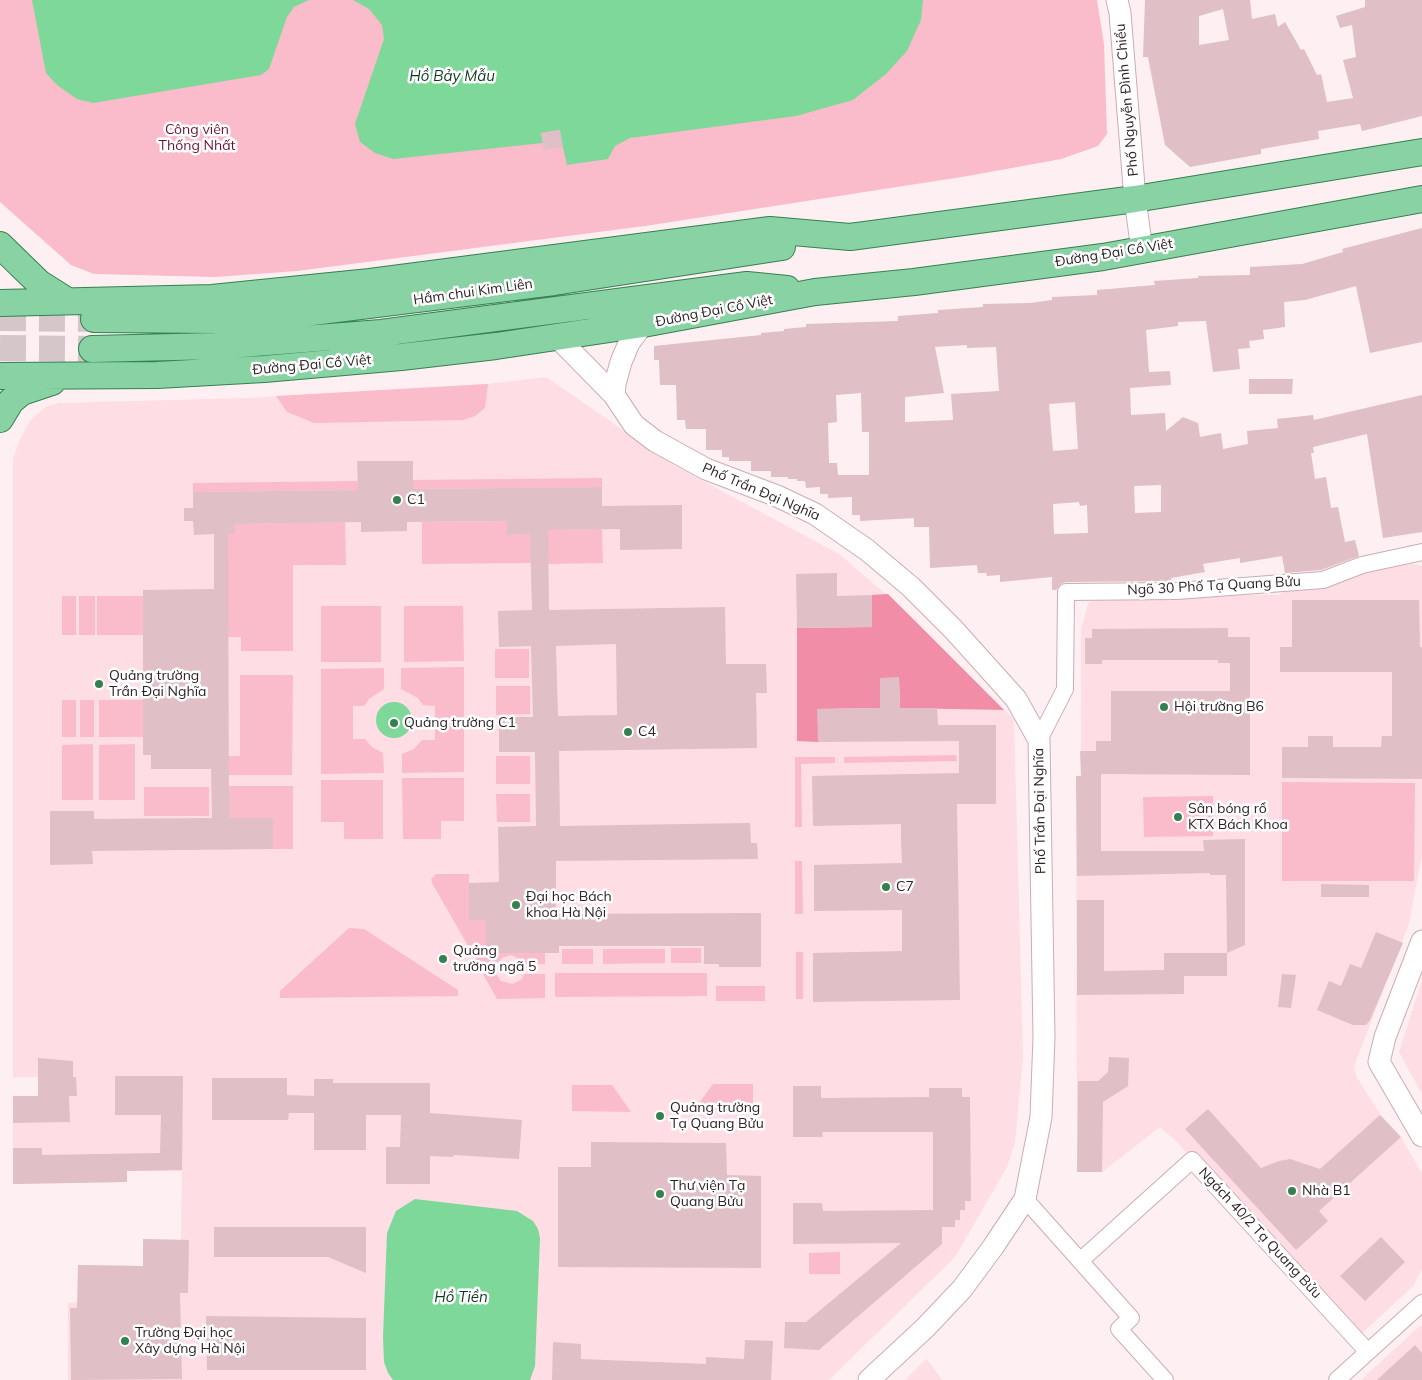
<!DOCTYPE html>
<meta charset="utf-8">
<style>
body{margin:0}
canvas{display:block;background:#fdeff2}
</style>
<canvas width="1422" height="1380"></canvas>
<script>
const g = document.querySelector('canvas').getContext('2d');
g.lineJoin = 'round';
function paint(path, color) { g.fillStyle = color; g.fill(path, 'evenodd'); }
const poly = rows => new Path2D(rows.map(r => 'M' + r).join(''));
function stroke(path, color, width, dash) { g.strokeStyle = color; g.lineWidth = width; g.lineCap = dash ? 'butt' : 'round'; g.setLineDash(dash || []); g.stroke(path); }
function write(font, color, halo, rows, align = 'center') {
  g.font = font + ' Mulish,sans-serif'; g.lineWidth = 5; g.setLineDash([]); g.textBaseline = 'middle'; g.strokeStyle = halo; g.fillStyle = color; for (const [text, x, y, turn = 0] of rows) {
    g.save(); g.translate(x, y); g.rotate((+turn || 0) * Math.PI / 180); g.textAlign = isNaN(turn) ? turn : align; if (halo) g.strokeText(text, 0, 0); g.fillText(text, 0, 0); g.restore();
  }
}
const built = poly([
 [546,377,675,466,839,554,910,615,1014,720,1023,1058,1015,1142,1007,1167,955,1257,829,1380,68,1380,68,1303,78,1302,78,1265,143,1266,143,1239,181,1240,182,1171,127,1171,127,1182,13,1184,13,1096,38,1096,38,1077,13,1077,13,460,20,439,30,421,45,407,59,403,249,398,488,384],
 [1411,564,1422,566,1422,854,1409,923,1354,1066,1356,1076,1380,1114,1401,1137,1422,1174,1422,1269,1413,1286,1359,1336,1174,1139,1160,1127,1102,1172,1077,1172,1076,776,1081,776,1081,629,1088,604,1100,596,1279,595,1286,590,1323,589,1364,572],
 [1422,981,1422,1094,1399,1052],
 [1420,1326,1422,1326,1422,1380,1361,1380],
 [926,1358,942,1380,905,1380,926,1359]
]);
const green = poly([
 [0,0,1097,0,1104,44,1107,134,1098,146,1061,159,968,176,645,226,297,271,215,277,94,274,71,265,0,202],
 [488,384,485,408,475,416,463,420,314,423,287,412,276,396],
 [602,478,602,487,413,489,413,480],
 [358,481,358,490,193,492,193,483],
 [507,521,507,535,530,534,531,563,422,564,422,522],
 [345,522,346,565,293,565,293,651,241,651,241,637,228,637,228,534,235,534,235,524],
 [602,529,603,563,548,564,548,530],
 [62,596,76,596,76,635,62,635],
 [79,596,95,596,95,635,79,635],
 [97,596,143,596,143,635,97,635],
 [321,606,381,606,381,662,321,662],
 [404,606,463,606,464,661,404,662],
 [495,649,529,649,529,678,495,678],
 [464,667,464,772,402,773,402,754,414,749,422,740,435,740,435,706,423,705,418,698,401,689,401,668],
 [384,668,384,689,369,699,364,706,353,706,353,739,365,739,372,747,383,753,384,773,321,774,321,669],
 [240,675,293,675,292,775,228,775,228,756,240,756],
 [496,686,530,686,530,714,496,715],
 [62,700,76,700,76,737,62,737],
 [80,700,94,700,94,737,80,737],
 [99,700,143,700,143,737,99,737],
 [93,744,93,800,62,800,62,745],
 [135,744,135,800,99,800,99,745],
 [956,755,957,761,844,763,844,757],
 [496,756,530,756,530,784,496,784],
 [795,757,835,757,835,763,801,764,802,827,795,827],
 [402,778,464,778,464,821,441,821,441,839,403,839],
 [321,780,383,780,383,839,344,839,344,822,321,822],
 [1282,782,1415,783,1414,881,1282,881],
 [228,786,293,786,293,849,273,849,272,818,229,818],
 [144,787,209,787,209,816,144,816],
 [496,794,530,794,530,822,497,822],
 [1213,796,1213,836,1144,837,1143,797],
 [795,861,802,861,803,914,795,914],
 [436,874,469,874,469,920,486,920,486,953,545,953,545,964,522,964,519,959,511,955,502,958,497,964,478,963,432,883,431,879],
 [349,928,364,929,458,990,458,996,280,998,280,991],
 [671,948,701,948,701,963,671,963],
 [562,949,593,949,593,964,562,964],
 [603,949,665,949,665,963,603,964],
 [796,952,803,952,803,999,796,999],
 [555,973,707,973,707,996,555,997],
 [483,974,496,974,501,981,513,984,522,979,524,974,545,974,545,998,497,999],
 [716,986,765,986,765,1001,716,1001],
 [713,1084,753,1084,753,1110,694,1110],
 [572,1085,612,1085,631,1112,572,1111],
 [840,1252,840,1274,809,1274,809,1253]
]);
const forest = poly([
 [888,594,1004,710,900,708,899,678,880,678,880,708,818,709,818,742,797,741,797,628,872,627,872,595]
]);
const water = poly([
 [32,0,309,0,294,7,287,17,269,69,261,75,93,103,77,99,57,85,46,73],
 [353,0,923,0,921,20,907,51,886,74,853,100,796,116,630,138,615,146,608,159,567,165,559,130,541,133,543,143,393,159,375,153,360,142,355,124,384,39,382,25,369,9],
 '376 720a18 18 0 1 1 36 0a18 18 0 1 1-36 0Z',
 [415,1199,517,1211,533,1221,538,1229,540,1238,535,1366,530,1380,393,1380,388,1373,384,1362,383,1337,387,1233,396,1211]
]);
const building = poly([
 [1145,0,1250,0,1252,19,1275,14,1278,27,1285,22,1301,50,1304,49,1317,75,1321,74,1327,102,1353,98,1343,60,1356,57,1352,25,1340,28,1336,16,1365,7,1365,0,1422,0,1422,116,1362,131,1360,124,1318,131,1319,139,1261,149,1261,154,1190,167,1165,145,1148,57,1143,57],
 [1223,9,1229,40,1199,45,1199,16],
 [560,130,563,147,544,150,541,133],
 [1422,228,1422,342,1370,353,1356,286,1305,300,1284,302,1285,327,1263,330,1264,339,1249,341,1250,348,1238,349,1240,369,1213,372,1206,321,1178,322,1178,326,1146,330,1149,372,1170,371,1171,385,1130,388,1131,415,1165,413,1166,431,1183,417,1198,423,1200,437,1221,433,1223,449,1248,444,1247,431,1278,428,1277,419,1313,415,1314,420,1422,395,1422,532,1383,538,1367,434,1313,447,1314,453,1311,453,1315,479,1326,477,1331,508,1338,507,1345,542,1355,540,1359,556,1321,570,1285,573,1282,556,1240,563,1240,558,1203,564,1205,572,1171,578,1172,581,1066,582,1061,584,1056,590,1052,590,1052,577,1000,582,1000,575,987,576,986,573,978,573,977,565,930,568,929,527,914,527,914,518,860,521,860,515,852,515,852,497,828,498,828,494,820,494,820,487,806,488,805,481,797,481,797,479,788,479,788,477,771,477,771,471,751,471,751,461,729,461,729,457,722,457,722,450,706,450,706,429,686,429,685,420,677,420,676,385,660,385,659,360,654,360,654,346,761,335,761,333,784,331,784,329,806,327,806,324,898,321,898,316,938,313,938,310,983,307,983,304,1030,303,1052,300,1052,297,1097,295,1097,290,1155,285,1154,281,1198,278,1198,276,1250,275,1250,267,1302,264,1343,252,1342,249],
 [967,345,967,348,996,347,999,391,951,394,953,420,905,422,905,397,944,393,935,347],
 [861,393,862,432,869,432,869,475,838,475,837,463,829,463,828,423,837,422,836,395],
 [1075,402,1078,449,1053,451,1049,404],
 [1161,485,1161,512,1135,513,1134,486],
 [1079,502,1080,506,1087,505,1088,533,1054,534,1053,504],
 [1249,379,1293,379,1292,394,1249,394],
 [357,461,413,461,413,489,602,487,602,506,682,505,682,549,620,550,620,529,548,530,549,610,725,607,726,664,766,664,767,693,756,693,757,748,559,751,560,826,750,823,751,843,757,843,758,859,556,861,556,914,761,913,761,967,719,967,719,964,704,964,704,946,559,946,559,953,486,953,486,920,469,920,469,883,499,882,498,827,536,826,535,752,499,752,499,717,533,717,531,646,499,647,498,611,532,610,530,534,507,535,507,521,407,522,407,531,361,532,361,522,235,524,235,534,228,534,229,818,273,818,273,849,92,851,93,864,50,865,50,811,94,811,94,819,212,818,211,769,151,769,151,755,143,755,143,590,214,589,214,534,194,535,193,521,184,521,184,508,193,508,193,492,358,490],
 [616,644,617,715,558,716,556,646],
 [837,573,837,596,872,595,872,627,797,628,796,574],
 [1292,600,1419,600,1420,647,1422,647,1422,779,1282,778,1282,747,1308,747,1308,736,1333,736,1333,747,1381,747,1382,736,1392,736,1392,672,1280,672,1280,647,1292,647],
 [1228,628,1228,637,1250,637,1250,775,1101,774,1101,851,1204,851,1203,840,1245,839,1245,945,1227,953,1226,875,1210,875,1210,873,1077,876,1076,776,1081,776,1080,751,1096,751,1096,741,1111,741,1111,691,1230,691,1230,663,1218,663,1218,660,1102,660,1102,664,1085,664,1085,638,1092,638,1092,629],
 [899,677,900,708,937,708,938,725,996,725,996,804,957,804,960,1000,813,1002,813,953,902,951,902,910,814,911,814,865,902,863,901,844,901,824,813,826,812,776,959,773,959,741,818,742,817,709,880,708,880,678],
 [1321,884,1369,885,1369,897,1321,897],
 [1077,900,1104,900,1104,971,1164,970,1164,953,1227,953,1227,976,1184,976,1184,994,1077,995],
 [1376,932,1403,943,1370,1020,1366,1025,1353,1025,1317,1010,1329,981,1341,986,1350,964,1361,968],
 [1282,974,1296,975,1291,1008,1278,1007],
 [1109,1057,1129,1058,1128,1086,1103,1102,1102,1172,1077,1172,1078,1081,1098,1081,1108,1072],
 [38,1058,73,1061,73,1077,76,1077,77,1096,69,1096,70,1122,13,1123,13,1096,38,1096],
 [115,1076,183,1076,182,1170,127,1171,127,1182,13,1184,13,1148,42,1148,42,1155,160,1153,161,1115,115,1115],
 [212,1078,287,1078,287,1095,314,1096,314,1079,333,1079,333,1083,430,1083,430,1113,522,1120,519,1159,454,1155,453,1157,430,1156,430,1184,386,1184,386,1147,400,1147,401,1115,366,1115,366,1150,314,1150,314,1113,289,1113,288,1120,212,1120],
 [793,1086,821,1086,821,1098,929,1097,929,1088,962,1088,962,1097,970,1097,971,1201,965,1201,965,1210,960,1210,960,1220,955,1220,955,1227,942,1227,942,1244,819,1350,784,1348,785,1322,806,1322,901,1243,793,1244,793,1203,822,1203,823,1211,933,1210,933,1132,822,1132,823,1137,793,1137],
 [1208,1109,1261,1168,1279,1161,1290,1159,1320,1169,1380,1115,1401,1137,1319,1211,1328,1221,1296,1250,1185,1129],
 [591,1142,726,1143,727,1175,761,1176,761,1268,558,1267,558,1167,591,1167],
 [214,1227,366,1227,366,1273,328,1257,214,1257],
 [1381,1237,1405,1262,1365,1301,1340,1276],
 [143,1239,189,1240,188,1293,180,1293,182,1379,71,1380,70,1308,77,1308,78,1265,143,1266],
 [206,1316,366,1318,366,1370,207,1370],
 [745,1340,773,1341,771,1380,552,1380,553,1342,581,1344,581,1359,706,1364,706,1357,744,1359],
 [1415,1345,1422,1353,1422,1380,1377,1380]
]);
const primaryTunnel = poly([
 [0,318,94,319],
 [0,348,92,349]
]);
const minor = poly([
 [1039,740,1065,689,1066,592,1177,591,1323,580,1362,565,1422,552],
 [1025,1199,1131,1318,1119,1329,1165,1380],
 [1080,1261,1192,1160,1368,1352],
 [1337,1380,1422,1303]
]);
const tertiary = poly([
 [1117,0,1120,13,1135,199,1142,250],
 [557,337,614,395,634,425,655,441,706,469,777,496,815,514,867,550,911,587,954,630,1016,699,1039,740,1044,1037,1041,1117,1025,1199,993,1247,962,1289,925,1328,869,1380],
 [614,395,615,384,621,362,629,343,643,324],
 [1422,941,1385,1037,1379,1062,1422,1136]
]);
const primary = poly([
 [0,245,39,283,66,300],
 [0,303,212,298,370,282,770,230,850,237,1135,199,1422,152],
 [94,319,217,320,296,314,554,282,782,247],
 [92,349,216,346,381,333,747,285,787,289],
 [0,376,157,375,264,369,401,357,496,346,643,324,815,292,914,282,1103,257,1422,199],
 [0,419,11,401,22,392,52,382]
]);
const markers = [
 [397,500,5,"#34804e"],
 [99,684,5,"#34804e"],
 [1164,707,5,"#34804e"],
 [394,723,5,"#34804e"],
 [628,732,5,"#34804e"],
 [1178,817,5,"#34804e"],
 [886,887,5,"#34804e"],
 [516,905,5,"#34804e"],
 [443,959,5,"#34804e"],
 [660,1116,5,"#34804e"],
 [1292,1191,5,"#34804e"],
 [660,1194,5,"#34804e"],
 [125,1341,5,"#34804e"]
];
const streetNames = [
 ["Phố Nguyễn Đình Chiểu",1127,100,-95],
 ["Đường Đại Cồ Việt",1114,253,-9],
 ["Hầm chui Kim Liên",473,292,-8],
 ["Đường Đại Cồ Việt",714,311,-11],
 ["Đường Đại Cồ Việt",312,365,-5],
 ["Phố Trần Đại Nghĩa",761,492,23],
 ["Ngõ 30 Phố Tạ Quang Bửu",1214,586,-3],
 ["Phố Trần Đại Nghĩa",1040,811,-91],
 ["Ngách 40/2 Tạ Quang Bửu",1260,1233,47]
];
const parkNames = [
 ["Công viên",197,130],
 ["Thống Nhất",197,146]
];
const poiNames = [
 ["C1",407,500],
 ["Quảng trường",109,676],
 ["Trần Đại Nghĩa",109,692],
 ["Hội trường B6",1174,707],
 ["Quảng trường C1",404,723],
 ["C4",638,732],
 ["Sân bóng rổ",1188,809],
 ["KTX Bách Khoa",1188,825],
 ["C7",896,887],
 ["Đại học Bách",526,897],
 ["khoa Hà Nội",526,913],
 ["Quảng",453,951],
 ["trường ngã 5",453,967],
 ["Quảng trường",670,1108],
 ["Tạ Quang Bửu",670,1124],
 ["Thư viện Tạ",670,1186],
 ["Quang Bửu",670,1202],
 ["Nhà B1",1302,1191],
 ["Trường Đại học",135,1333],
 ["Xây dựng Hà Nội",135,1349]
];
const waterNames = [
 ["Hồ Bảy Mẫu",452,76],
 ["Hồ Tiền",461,1297]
];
paint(built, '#fedde4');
paint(green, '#fabcca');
paint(forest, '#f18da6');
paint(water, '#7ed899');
paint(building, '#e0bfc6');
stroke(primaryTunnel, '#d4c6c9', 26, [26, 13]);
stroke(minor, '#ccadb3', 18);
stroke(tertiary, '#ccadb3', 23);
stroke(primary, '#358151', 28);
stroke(minor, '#fff', 16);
stroke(tertiary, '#fff', 21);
stroke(primary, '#88d2a4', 26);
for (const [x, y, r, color] of markers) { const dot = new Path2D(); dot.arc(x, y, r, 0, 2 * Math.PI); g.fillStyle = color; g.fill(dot); stroke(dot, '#fff', 2); }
write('14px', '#2f2325', '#fff', streetNames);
write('14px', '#6c1435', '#fff', parkNames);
write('14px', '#2f2325', '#fff', poiNames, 'left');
write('italic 15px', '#11371e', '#fff', waterNames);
</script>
